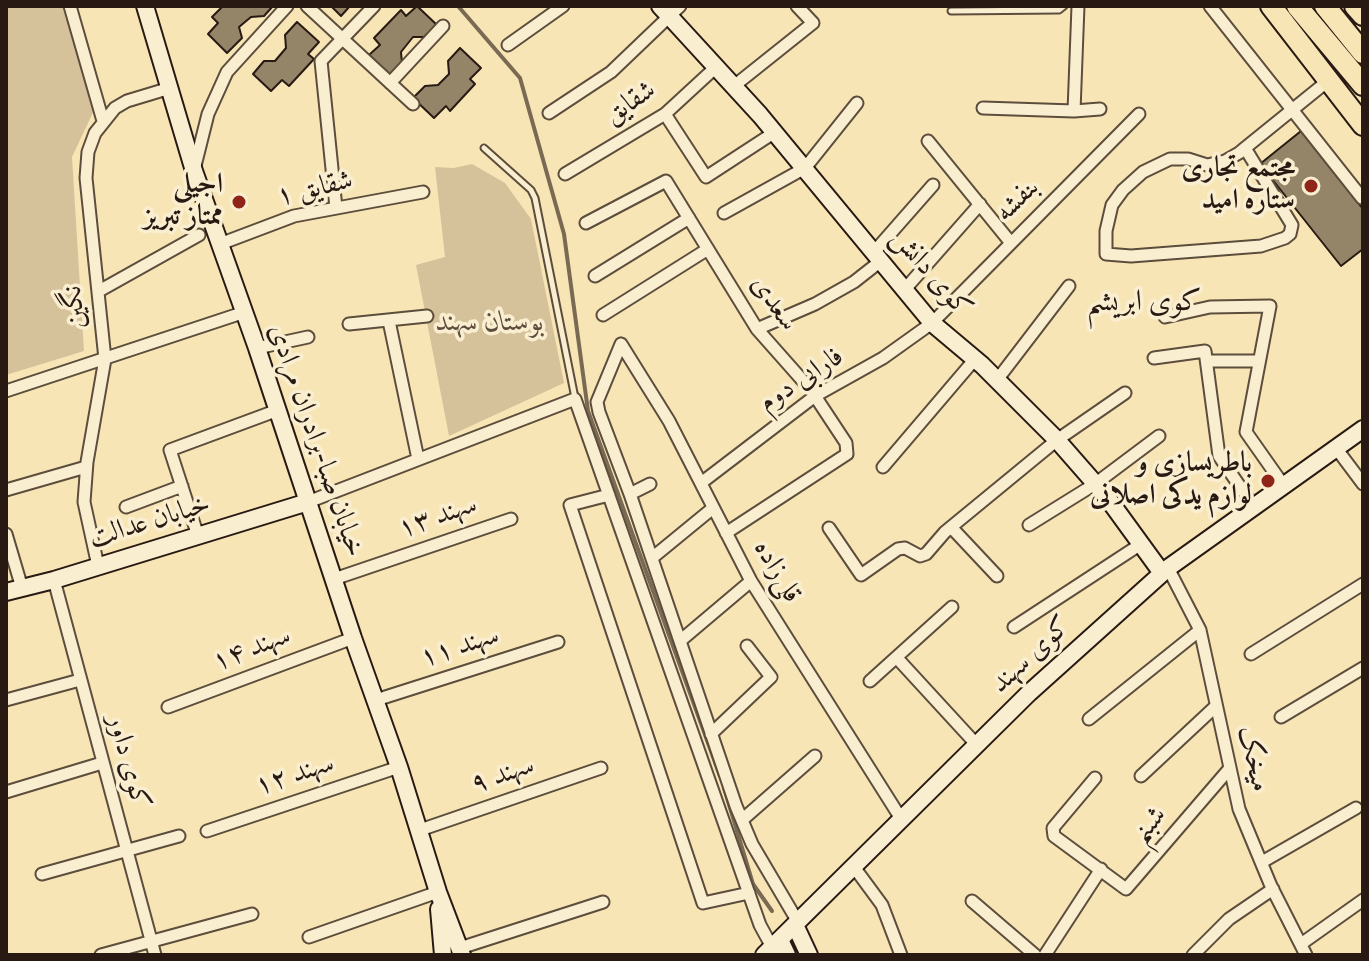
<!DOCTYPE html>
<meta charset="utf-8">
<style>
body{margin:0}
#map{position:relative;width:1369px;height:961px;overflow:hidden;background:#f8e5b6;font-family:"IM FELL Double Pica",serif}
canvas{display:block}
.frame{position:absolute;inset:0;border:8px solid #281a13;pointer-events:none}
</style>
<div id="map">
<canvas width="1369" height="961"></canvas>
<div class="frame"></div>
</div>
<script>
const g = document.querySelector('canvas').getContext('2d');
g.lineJoin = 'round';
function paint(path, color) { g.fillStyle = color; g.fill(path, 'evenodd'); }
const poly = rows => new Path2D(rows.map(r => 'M' + r).join(''));
function stroke(path, color, width, dash) { g.strokeStyle = color; g.lineWidth = width; g.lineCap = dash ? 'butt' : 'round'; g.setLineDash(dash || []); g.stroke(path); }
function write(font, color, halo, rows, align = 'center') {
  g.font = font + ' "IM FELL Double Pica",Amiri,serif'; g.lineWidth = 7; g.setLineDash([]); g.textBaseline = 'middle'; g.strokeStyle = halo; g.fillStyle = color; for (const [text, x, y, turn = 0] of rows) {
    g.save(); g.translate(x, y); g.rotate((+turn || 0) * Math.PI / 180); g.textAlign = isNaN(turn) ? turn : align; if (halo) g.strokeText(text, 0, 0); g.fillText(text, 0, 0); g.restore();
  }
}
const green = poly([
 [6,6,62,6,97,104,72,157,84,351,6,375],
 [472,164,505,183,531,219,564,383,449,436,416,265,445,257,435,167,454,168]
]);
const stream = poly([
 [458,6,520,78,564,234,588,411,720,776],
 [724,788,753,884,772,911]
]);
const building = poly([
 [223,6,273,6,264,16,251,17,239,27,242,38,227,53,208,34,218,23,212,17,223,6],
 [331,6,350,6,341,16,331,6],
 [417,6,437,25,424,37,413,37,401,52,402,63,390,75,369,55,380,45,374,38,401,10,406,16,417,6],
 [297,22,319,42,308,54,314,59,289,86,282,80,271,91,253,74,264,61,275,61,286,48,285,35,297,22],
 [460,48,481,68,470,79,475,84,450,111,446,106,434,118,413,98,425,86,438,85,449,74,448,61,460,48],
 [1301,131,1363,209,1363,249,1341,266,1260,164,1301,131]
]);
const lane = poly([
 [951,11,1059,10,1064,6],
 [484,148,531,190,535,198,575,398]
]);
const street = poly([
 [70,6,103,121],
 [307,6,413,104],
 [1210,6,1362,198],
 [508,45,563,6],
 [390,83,443,26],
 [734,86,813,23,797,6],
 [983,108,1074,111,1100,109],
 [1074,111,1078,6],
 [549,113,611,72,680,6],
 [665,114,706,177,775,132],
 [928,141,1011,243],
 [1245,148,1292,225,1290,234,1285,238,1261,246,1131,256,1106,254,1106,231,1112,205,1123,190,1143,172,1170,159,1188,159,1207,165,1225,161,1239,153,1245,148,1329,80],
 [194,170,208,114,227,72,287,6],
 [565,174,665,114,716,67],
 [336,208,321,61,374,6],
 [724,213,805,168,857,103],
 [586,223,666,181,757,329,811,390,846,443,847,454,726,533],
 [220,244,294,216,423,192],
 [875,251,933,185],
 [595,276,689,218],
 [906,288,980,204],
 [99,291,199,235],
 [603,315,708,249],
 [1165,317,1210,307,1270,306,1246,432,1284,486],
 [389,321,418,459],
 [349,324,427,316],
 [757,329,815,304,854,282,882,260],
 [621,344,597,402,599,412,630,494,736,806,752,844,798,922],
 [621,344,669,421,751,581,900,817],
 [257,348,308,337],
 [1154,358,1205,351,1219,456,1254,507],
 [1207,361,1259,361],
 [997,380,1069,286],
 [6,391,245,312],
 [1336,448,1363,484],
 [883,467,975,359],
 [701,483,815,396,883,358,932,323,1139,114],
 [6,490,86,467],
 [630,494,650,484],
 [609,495,570,505,703,903,749,893],
 [308,502,575,399,760,925,772,947],
 [126,507,182,486],
 [1029,525,1095,484,1159,436],
 [951,527,997,576],
 [829,528,861,575,898,549,905,548,920,556,926,554,945,532,1057,440,1125,393],
 [6,534,22,588],
 [198,536,170,450,278,410],
 [652,558,713,508],
 [98,566,84,502,87,462,105,359,86,178,88,152,95,133,115,108,127,101,170,88],
 [1168,568,1200,630,1239,809,1271,886,1306,955],
 [334,579,511,519],
 [54,580,155,955],
 [1014,627,1141,544],
 [680,641,751,581],
 [1251,654,1363,584],
 [897,658,976,744],
 [870,681,952,607],
 [6,700,80,680],
 [376,700,558,642],
 [168,707,353,638],
 [1281,717,1363,668],
 [1089,719,1200,630],
 [711,734,771,677,747,646],
 [1141,776,1216,706],
 [1095,778,1053,828,1054,836,1126,889,1230,768],
 [6,792,102,763],
 [742,820,815,756],
 [420,830,601,768],
 [207,831,399,767],
 [1262,862,1356,808],
 [854,867,882,905,901,955],
 [42,874,179,836],
 [972,901,1035,955],
 [309,937,438,892],
 [1301,944,1363,900],
 [460,948,603,902],
 [101,955,252,914],
 [1045,955,1101,869],
 [1193,955,1229,919,1273,889]
]);
const secondary = poly([
 [145,6,194,171,257,348,353,638,399,767,438,892,462,955],
 [660,6,760,115,932,323,982,365,1057,440,1106,496,1162,573],
 [6,592,54,580,308,502],
 [439,909,443,955],
 [795,925,809,955],
 [780,940,787,955],
 [764,955,1029,693,1168,568,1363,429]
]);
const highway = poly([
 [1271,6,1363,125],
 [1297,6,1363,85],
 [1325,6,1363,53],
 [1355,6,1363,15]
]);
const markers = [
 [1311,186,8,"#8f2418"],
 [239,202,8,"#8f2418"],
 [1268,481,8,"#8f2418"]
];
const streetNames = [
 ["شقایق",631,104,-34],
 ["شقایق ۱",315,190,-13],
 ["بنفشه",1018,201,-45],
 ["کوی دانش",930,274,49],
 ["سعدی",773,304,55],
 ["نگین",76,307,-96],
 ["فارابی دوم",802,381,-33],
 ["خیابان صبا-برادران مرادی",315,441,71],
 ["سهند ۱۳",438,518,-19],
 ["خیابان عدالت",150,523,-17],
 ["قلی‌زاده",776,572,60],
 ["سهند ۱۱",460,648,-18],
 ["سهند ۱۴",252,650,-21],
 ["کوی سهند",1032,656,-43],
 ["میخک",1252,759,77],
 ["کوی داور",127,762,75],
 ["سهند ۱۲",295,776,-18],
 ["سهند ۹",503,776,-19],
 ["شبنم",1150,826,-50]
];
const poiNames = [
 ["مجتمع تجاری",1295,170],
 ["ستاره امید",1295,202],
 ["اجیلی",223,186],
 ["ممتاز تبریز",223,218],
 ["باطریسازی و",1252,465],
 ["لوازم یدکی اصلانی",1252,497]
];
const parkNames = [
 ["بوستان سهند",490,324]
];
const neighbourhoodNames = [
 ["کوی ابریشم",1144,304]
];
paint(green, '#d5c29a');
stroke(stream, '#7a6a54', 4);
paint(building, '#948468');
stroke(building, '#281a13', 2);
stroke(lane, '#5c4d3c', 9);
stroke(street, '#5c4d3c', 15);
stroke(secondary, '#281a13', 20);
stroke(highway, '#281a13', 24);
stroke(lane, '#faeed0', 5);
stroke(street, '#faeed0', 11);
stroke(secondary, '#faeed0', 16);
stroke(highway, '#f8e5b6', 20);
for (const [x, y, r, color] of markers) { const dot = new Path2D(); dot.arc(x, y, r, 0, 2 * Math.PI); g.fillStyle = color; g.fill(dot); stroke(dot, '#faeed0', 3); }
write('28px', '#281a13', '#faeed0', streetNames);
write('bold 28px', '#281a13', '#faeed0', poiNames, 'right');
write('italic 28px', '#5c4c3c', '#faeed0', parkNames);
write('30px', '#281a13', '#faeed0', neighbourhoodNames);
</script>
